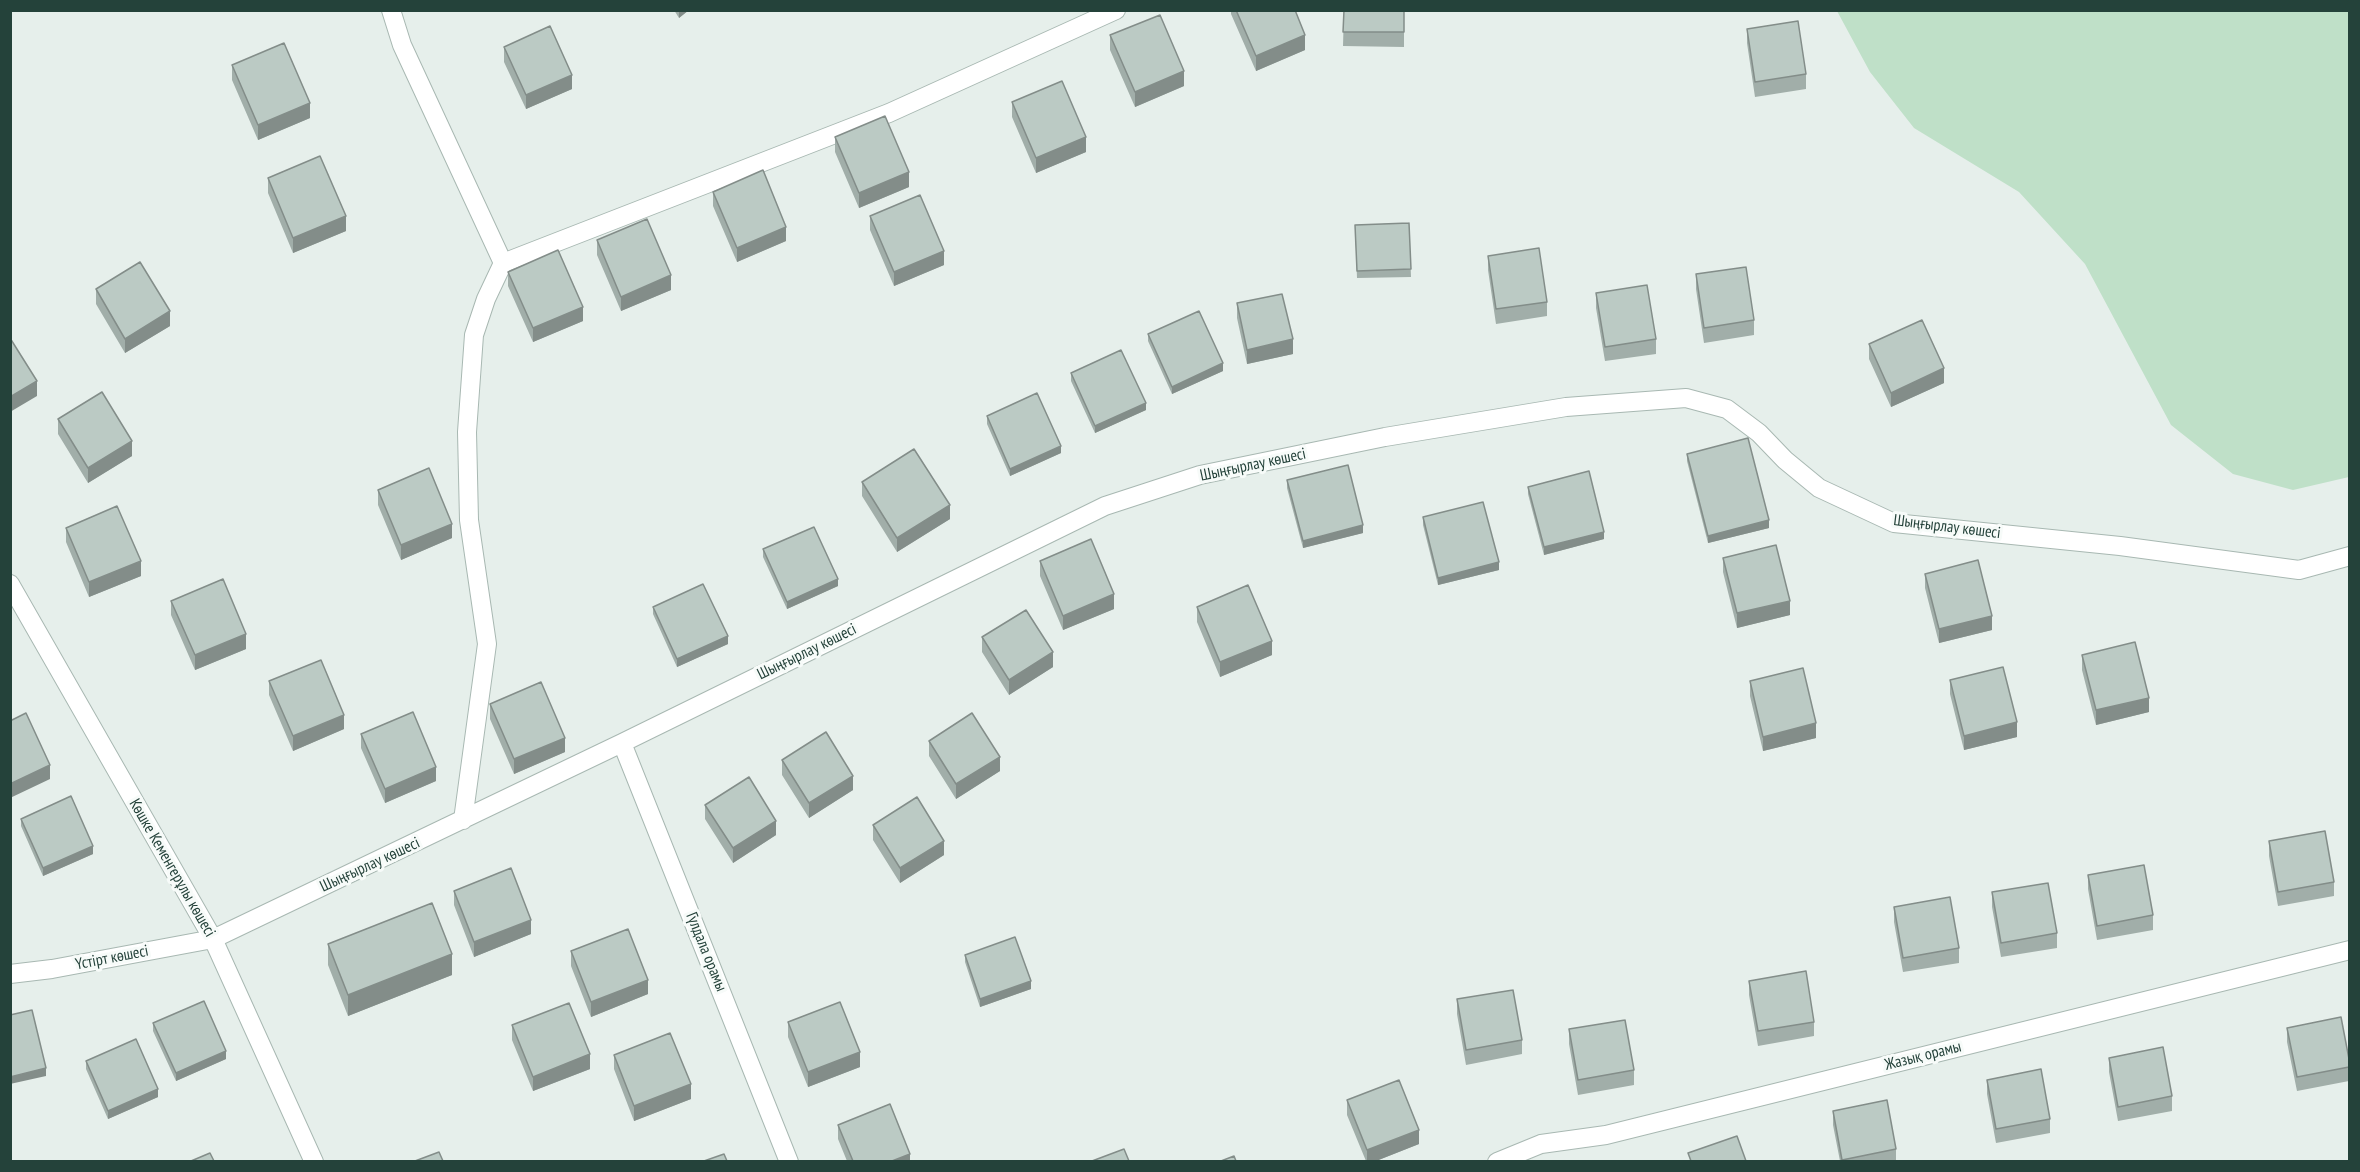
<!DOCTYPE html>
<meta charset="utf-8">
<style>
body{margin:0}
#map{position:relative;width:2360px;height:1172px;overflow:hidden;background:#e6efeb;font-family:"PT Sans Narrow",sans-serif}
canvas{display:block}
.frame{position:absolute;inset:0;border:12px solid #24423a;pointer-events:none}
</style>
<div id="map">
<canvas width="2360" height="1172"></canvas>
<div class="frame"></div>
</div>
<script>
const g = document.querySelector('canvas').getContext('2d');
g.lineJoin = 'round';
function paint(path, color) { g.fillStyle = color; g.fill(path, 'evenodd'); }
const poly = rows => new Path2D(rows.map(r => 'M' + r).join(''));
function stroke(path, color, width, dash) { g.strokeStyle = color; g.lineWidth = width; g.lineCap = dash ? 'butt' : 'round'; g.setLineDash(dash || []); g.stroke(path); }
function write(font, color, halo, rows, align = 'center') {
  g.font = font + ' "PT Sans Narrow",sans-serif'; g.lineWidth = 6; g.setLineDash([]); g.textBaseline = 'middle'; g.strokeStyle = halo; g.fillStyle = color; for (const [text, x, y, turn = 0] of rows) {
    g.save(); g.translate(x, y); g.rotate((+turn || 0) * Math.PI / 180); g.textAlign = isNaN(turn) ? turn : align; if (halo) g.strokeText(text, 0, 0); g.fillText(text, 0, 0); g.restore();
  }
}
const green = poly([
 [1837,11,2349,11,2349,477,2293,490,2233,474,2171,425,2085,264,2019,192,1914,128,1870,72]
]);
const minor = poly([
 [391,10,402,45,503,263,486,299,474,335,467,432,469,520,487,644,463,820],
 [503,263,889,113,1116,10],
 [10,584,213,939,314,1162],
 [622,743,789,1162],
 [10,974,52,969,213,939,622,743,1105,506,1200,475,1385,437,1566,407,1686,398,1727,409,1759,433,1785,460,1819,488,1894,523,2120,546,2299,570,2350,556],
 [1497,1162,1541,1144,1606,1135,2350,950]
]);
const wall = poly([
 [674,10,689,10,679,18],
 [1231,10,1295,10,1305,50,1256,71,1231,14],
 [1344,10,1404,10,1404,47,1343,46],
 [1747,29,1806,74,1806,89,1755,97,1747,43],
 [1110,35,1184,86,1135,107,1110,50],
 [504,47,572,89,526,109,504,62],
 [232,65,310,118,258,140,232,80],
 [1012,102,1086,152,1036,173,1012,117],
 [835,137,909,187,859,208,835,152],
 [268,178,346,231,293,253,268,193],
 [713,192,786,241,737,262,713,206],
 [870,216,944,265,894,286,870,230],
 [1409,223,1411,277,1357,278,1355,225],
 [597,240,671,290,621,311,597,255],
 [1488,256,1547,302,1547,316,1496,324,1488,270],
 [508,272,583,321,533,342,508,286],
 [1696,274,1754,320,1754,335,1704,343,1696,289],
 [96,289,170,326,125,353,96,304],
 [1596,293,1656,339,1656,354,1605,361,1596,308],
 [1237,303,1293,354,1247,364,1237,318],
 [1148,334,1223,371,1172,394,1148,341],
 [1869,344,1944,383,1891,407,1869,359],
 [1071,373,1146,410,1095,433,1071,381],
 [987,416,1061,453,1010,476,987,424],
 [58,419,132,456,88,483,58,434],
 [1687,454,1769,528,1708,543,1687,461],
 [1287,480,1363,533,1303,548,1287,488],
 [862,482,950,519,897,552,862,496],
 [1528,487,1604,539,1544,555,1528,494],
 [378,490,452,538,401,560,378,505],
 [1423,517,1499,570,1438,585,1423,525],
 [66,528,141,576,89,597,66,542],
 [763,549,838,586,787,609,763,557],
 [1723,558,1790,615,1737,628,1723,572],
 [1040,561,1114,609,1063,630,1040,576],
 [1925,574,1992,630,1939,643,1925,588],
 [171,601,246,649,195,670,171,615],
 [653,607,728,644,677,667,653,614],
 [1197,607,1272,655,1220,677,1197,622],
 [982,637,1053,667,1009,695,982,652],
 [2082,655,2149,712,2096,725,2082,670],
 [1950,680,2017,737,1964,750,1950,694],
 [269,681,344,729,293,751,269,695],
 [1750,681,1816,738,1763,751,1750,696],
 [490,704,565,752,514,774,490,719],
 [361,734,436,781,385,803,361,748],
 [929,741,1000,771,956,799,929,756],
 [782,760,853,790,809,818,782,775],
 [705,805,776,835,733,863,705,819],
 [21,819,93,854,43,876,21,826],
 [873,825,944,855,900,883,873,840],
 [2269,841,2334,882,2334,896,2278,906,2269,856],
 [2088,875,2153,915,2153,930,2097,940,2088,889],
 [454,891,531,934,474,957,454,905],
 [1992,892,2057,933,2057,948,2001,957,1992,907],
 [1894,907,1959,948,1959,963,1903,972,1894,922],
 [328,944,452,975,348,1016,328,965],
 [571,951,648,994,591,1017,571,966],
 [965,955,1031,989,980,1007,965,962],
 [1749,981,1814,1022,1814,1036,1758,1046,1749,995],
 [1457,999,1522,1040,1522,1054,1466,1065,1457,1014],
 [788,1022,860,1067,808,1087,788,1037],
 [153,1023,226,1059,176,1081,153,1031],
 [512,1025,590,1069,533,1091,512,1040],
 [2287,1028,2349,1067,2349,1081,2297,1091,2287,1042],
 [1569,1029,1634,1070,1634,1085,1578,1095,1569,1044],
 [614,1055,691,1099,634,1121,614,1069],
 [2109,1058,2172,1096,2172,1111,2118,1121,2109,1072],
 [86,1061,158,1097,108,1119,86,1069],
 [1987,1080,2050,1119,2050,1133,1996,1143,1987,1094],
 [1347,1100,1419,1144,1376,1161,1366,1161,1347,1115],
 [1833,1111,1896,1149,1896,1161,1840,1161,1833,1125],
 [838,1125,910,1161,847,1161,838,1139]
]);
const shadedWall = poly([
 [679,10,689,10,679,18],
 [1305,35,1305,50,1256,71,1256,56],
 [1184,71,1184,86,1135,107,1135,92],
 [572,75,572,89,526,109,526,95],
 [310,103,310,118,258,140,258,125],
 [1086,137,1086,152,1036,173,1036,158],
 [909,172,909,187,859,208,859,193],
 [346,216,346,231,293,253,293,238],
 [786,227,786,241,737,262,737,248],
 [944,251,944,265,894,286,894,272],
 [671,275,671,290,621,311,621,297],
 [583,307,583,321,533,342,533,328],
 [170,311,170,326,125,353,125,339],
 [1293,339,1293,354,1247,364,1247,350],
 [1223,363,1223,371,1172,394,1172,387],
 [1944,368,1944,383,1891,407,1891,393],
 [37,381,37,396,10,412,10,397],
 [1146,403,1146,410,1095,433,1095,426],
 [132,441,132,456,88,483,88,468],
 [1061,446,1061,453,1010,476,1010,469],
 [950,505,950,519,897,552,897,538],
 [1769,520,1769,528,1708,543,1708,536],
 [452,524,452,538,401,560,401,545],
 [1363,525,1363,533,1303,548,1303,541],
 [1604,532,1604,539,1544,555,1544,547],
 [141,561,141,576,89,597,89,582],
 [1499,562,1499,570,1438,585,1438,578],
 [838,579,838,586,787,609,787,602],
 [1114,594,1114,609,1063,630,1063,616],
 [1790,601,1790,615,1737,628,1737,613],
 [1992,616,1992,630,1939,643,1939,629],
 [246,634,246,649,195,670,195,655],
 [728,636,728,644,677,667,677,659],
 [1272,641,1272,655,1220,677,1220,662],
 [1053,652,1053,667,1009,695,1009,680],
 [2149,698,2149,712,2096,725,2096,710],
 [344,715,344,729,293,751,293,736],
 [2017,722,2017,737,1964,750,1964,736],
 [1816,723,1816,738,1763,751,1763,737],
 [565,738,565,752,514,774,514,759],
 [1000,757,1000,771,956,799,956,784],
 [50,765,50,779,10,798,10,784],
 [436,767,436,781,385,803,385,789],
 [853,776,853,790,809,818,809,803],
 [776,821,776,835,733,863,733,848],
 [944,841,944,855,900,883,900,868],
 [93,846,93,854,43,876,43,868],
 [531,920,531,934,474,957,474,942],
 [452,954,452,975,348,1016,348,995],
 [648,980,648,994,591,1017,591,1002],
 [1031,981,1031,989,980,1007,980,999],
 [226,1051,226,1059,176,1081,176,1073],
 [860,1052,860,1067,808,1087,808,1072],
 [590,1054,590,1069,533,1091,533,1077],
 [46,1068,46,1076,10,1084,10,1077],
 [691,1084,691,1099,634,1121,634,1106],
 [158,1089,158,1097,108,1119,108,1111],
 [1419,1130,1419,1144,1376,1161,1367,1161,1367,1150],
 [910,1154,910,1161,892,1161]
]);
const building = poly([
 [1236,10,1295,10,1305,35,1256,56,1236,10],
 [1344,10,1404,10,1404,32,1343,32,1344,10],
 [1160,15,1184,71,1135,92,1110,35,1160,15],
 [1798,21,1806,74,1755,82,1747,29,1798,21],
 [550,26,572,75,526,95,504,47,550,26],
 [284,43,310,103,258,125,232,65,284,43],
 [1062,81,1086,137,1036,158,1012,102,1062,81],
 [885,116,909,172,859,193,835,137,885,116],
 [320,156,346,216,293,238,268,178,320,156],
 [763,170,786,227,737,248,713,192,763,170],
 [920,195,944,251,894,272,870,216,920,195],
 [647,219,671,275,621,297,597,240,647,219],
 [1409,223,1411,269,1357,271,1355,225,1409,223],
 [1539,248,1547,302,1496,309,1488,256,1539,248],
 [558,250,583,307,533,328,508,272,558,250],
 [140,262,170,311,125,339,96,289,140,262],
 [1746,267,1754,320,1704,328,1696,274,1746,267],
 [1647,285,1656,339,1605,347,1596,293,1647,285],
 [1282,294,1293,339,1247,350,1237,303,1282,294],
 [1199,311,1223,363,1172,387,1148,334,1199,311],
 [1922,320,1944,368,1891,393,1869,344,1922,320],
 [10,338,37,381,10,397,10,338],
 [1121,350,1146,403,1095,426,1071,373,1121,350],
 [102,392,132,441,88,468,58,419,102,392],
 [1037,393,1061,446,1010,469,987,416,1037,393],
 [1748,438,1769,520,1708,536,1687,454,1748,438],
 [914,449,950,505,897,538,862,482,914,449],
 [1348,465,1363,525,1303,541,1287,480,1348,465],
 [429,468,452,524,401,545,378,490,429,468],
 [1589,471,1604,532,1544,547,1528,487,1589,471],
 [1483,502,1499,562,1438,578,1423,517,1483,502],
 [117,506,141,561,89,582,66,528,117,506],
 [814,527,838,579,787,602,763,549,814,527],
 [1091,539,1114,594,1063,616,1040,561,1091,539],
 [1776,545,1790,601,1737,613,1723,558,1776,545],
 [1978,560,1992,616,1939,629,1925,574,1978,560],
 [223,579,246,634,195,655,171,601,223,579],
 [703,584,728,636,677,659,653,607,703,584],
 [1248,585,1272,641,1220,662,1197,607,1248,585],
 [1026,610,1053,652,1009,680,982,637,1026,610],
 [2135,642,2149,698,2096,710,2082,655,2135,642],
 [321,660,344,715,293,736,269,681,321,660],
 [2003,667,2017,722,1964,736,1950,680,2003,667],
 [1803,668,1816,723,1763,737,1750,681,1803,668],
 [541,682,565,738,514,759,490,704,541,682],
 [413,712,436,767,385,789,361,734,413,712],
 [26,713,50,765,10,784,10,721,26,713],
 [972,713,1000,757,956,784,929,741,972,713],
 [826,732,853,776,809,803,782,760,826,732],
 [749,777,776,821,733,848,705,805,749,777],
 [71,796,93,846,43,868,21,819,71,796],
 [917,797,944,841,900,868,873,825,917,797],
 [2325,831,2334,882,2278,892,2269,841,2325,831],
 [2144,865,2153,915,2097,926,2088,875,2144,865],
 [511,868,531,920,474,942,454,891,511,868],
 [2048,883,2057,933,2001,943,1992,892,2048,883],
 [1950,897,1959,948,1903,958,1894,907,1950,897],
 [432,903,452,954,348,995,328,944,432,903],
 [628,929,648,980,591,1002,571,951,628,929],
 [1015,937,1031,981,980,999,965,955,1015,937],
 [1806,971,1814,1022,1758,1031,1749,981,1806,971],
 [1513,990,1522,1040,1466,1050,1457,999,1513,990],
 [204,1001,226,1051,176,1073,153,1023,204,1001],
 [840,1002,860,1052,808,1072,788,1022,840,1002],
 [569,1003,590,1054,533,1077,512,1025,569,1003],
 [32,1010,46,1068,10,1077,10,1015,32,1010],
 [2341,1017,2349,1059,2349,1067,2297,1077,2287,1028,2341,1017],
 [1625,1020,1634,1070,1578,1080,1569,1029,1625,1020],
 [670,1033,691,1084,634,1106,614,1055,670,1033],
 [136,1039,158,1089,108,1111,86,1061,136,1039],
 [2163,1047,2172,1096,2118,1107,2109,1058,2163,1047],
 [2041,1069,2050,1119,1996,1129,1987,1080,2041,1069],
 [1399,1080,1419,1130,1367,1150,1347,1100,1399,1080],
 [1887,1100,1896,1149,1842,1160,1833,1111,1887,1100],
 [890,1104,910,1154,892,1161,853,1161,838,1125,890,1104],
 [1737,1136,1746,1161,1691,1161,1688,1153,1737,1136],
 [1124,1149,1129,1161,1092,1161,1124,1149],
 [439,1152,443,1161,415,1161,439,1152],
 [210,1153,214,1161,191,1161,210,1153],
 [724,1154,727,1161,704,1161,724,1154],
 [1234,1156,1236,1161,1221,1161,1234,1156]
]);
const streetNames = [
 ["Шыңғырлау көшесі",1253,465,-12],
 ["Шыңғырлау көшесі",1947,527,7],
 ["Шыңғырлау көшесі",807,652,-26],
 ["Шыңғырлау көшесі",370,865,-25],
 ["Көшке Кеменгерұлы көшесі",172,868,60],
 ["Гүлдала орамы",706,952,68],
 ["Үстірт көшесі",112,958,-11],
 ["Жазық орамы",1923,1056,-14]
];
paint(green, '#bfe0c8');
stroke(minor, '#a8b8b2', 20);
stroke(minor, '#fff', 18);
paint(wall, '#a1aea9');
paint(shadedWall, '#838d89');
paint(building, '#bbcac4');
stroke(building, '#838d89', 1.5);
write('16px', '#24423a', '#f7fbf9', streetNames);
</script>
